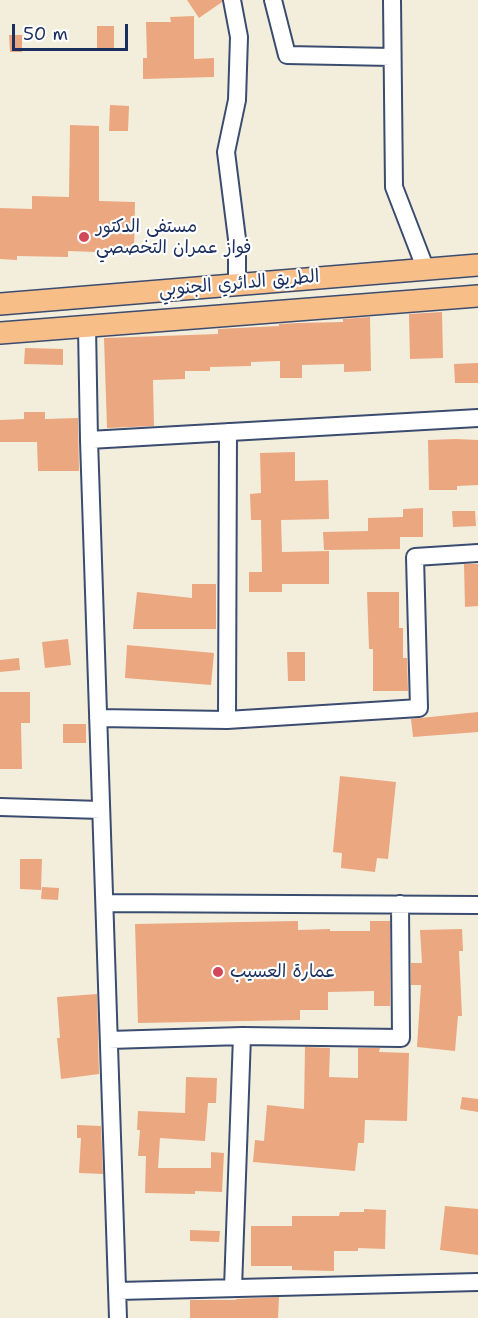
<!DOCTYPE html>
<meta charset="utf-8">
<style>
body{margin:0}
#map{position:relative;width:478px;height:1318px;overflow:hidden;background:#f3eedc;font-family:"Shantell Sans",sans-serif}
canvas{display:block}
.scale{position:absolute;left:12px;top:24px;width:116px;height:27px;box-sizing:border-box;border:3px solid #1b2f5e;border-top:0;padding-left:8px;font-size:18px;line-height:21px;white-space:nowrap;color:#1b2f5e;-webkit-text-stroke:4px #fff;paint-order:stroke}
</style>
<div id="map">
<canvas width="478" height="1318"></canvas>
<div class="scale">50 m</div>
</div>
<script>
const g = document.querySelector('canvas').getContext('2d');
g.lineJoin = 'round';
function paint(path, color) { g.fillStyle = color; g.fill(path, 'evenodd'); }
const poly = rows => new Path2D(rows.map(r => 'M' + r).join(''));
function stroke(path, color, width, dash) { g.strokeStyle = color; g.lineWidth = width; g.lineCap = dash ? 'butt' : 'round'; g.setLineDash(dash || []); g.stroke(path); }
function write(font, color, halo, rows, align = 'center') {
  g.font = font + ' "Shantell Sans","Playpen Sans Arabic",sans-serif'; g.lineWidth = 4.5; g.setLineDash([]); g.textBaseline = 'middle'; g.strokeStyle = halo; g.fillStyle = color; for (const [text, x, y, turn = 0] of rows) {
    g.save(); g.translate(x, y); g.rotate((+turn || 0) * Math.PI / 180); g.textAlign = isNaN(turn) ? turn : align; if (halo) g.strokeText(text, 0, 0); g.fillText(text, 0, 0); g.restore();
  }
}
const building = poly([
 [187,0,222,0,222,2,199,18],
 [194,16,194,59,214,58,214,77,143,79,143,58,147,58,146,22,171,22,170,17],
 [97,26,114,26,114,48,97,48],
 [9,35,22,35,22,52,10,52],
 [110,105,129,106,128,131,109,131],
 [70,125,99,126,99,201,135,202,134,249,96,249,96,252,68,251,68,257,17,256,17,260,0,259,0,208,32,209,32,196,69,197],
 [442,312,443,358,410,359,409,314],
 [370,317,371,371,344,372,344,364,302,365,302,378,280,378,280,361,251,362,251,366,210,367,210,371,185,371,185,379,153,380,154,426,107,428,104,338,218,334,218,329,279,326,279,324,299,323,343,322,343,319],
 [25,348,63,349,63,365,24,364],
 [478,363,478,383,455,383,454,364],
 [24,412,45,412,45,419,78,418,79,471,38,471,37,442,0,442,0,420,24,419],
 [456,439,478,440,478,485,457,486,457,490,429,490,428,440],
 [295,452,295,481,328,480,329,519,281,520,282,552,329,551,329,584,282,584,282,592,249,592,249,572,262,572,261,520,251,520,250,494,261,493,260,453],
 [423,508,423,537,400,537,400,549,324,550,323,532,368,531,368,518,403,517,403,509],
 [452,511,475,511,476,526,453,527],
 [464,564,478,564,478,606,465,607],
 [192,584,216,584,216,629,133,629,137,592,192,598],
 [367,592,399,592,399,628,403,628,403,658,407,658,408,691,373,691,373,649,369,649],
 [68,639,71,665,45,668,42,642],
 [127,645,214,653,211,685,125,678],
 [287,652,305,652,305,681,288,681],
 [19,658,20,670,0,672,0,660],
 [0,692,30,692,30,723,21,723,22,769,0,769],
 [478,712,478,732,413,737,411,719],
 [63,724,86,724,86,743,63,743],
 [340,776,396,782,388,859,377,858,375,872,341,868,342,853,333,852],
 [20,859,42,859,41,890,20,889],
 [42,887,59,888,58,900,41,899],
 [298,921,298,930,330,929,330,931,370,931,370,921,390,921,390,1006,374,1006,374,991,328,992,328,1010,300,1010,300,1020,138,1023,135,924],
 [462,929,463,951,459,951,462,1016,458,1016,455,1051,417,1047,421,985,411,985,411,963,422,963,420,930],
 [97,994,99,1074,61,1079,57,1038,60,1038,57,997],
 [305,1047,330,1048,329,1077,358,1078,358,1048,380,1048,379,1052,409,1053,407,1121,365,1120,364,1143,358,1143,355,1171,253,1162,255,1140,264,1141,267,1105,304,1109],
 [186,1077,217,1078,216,1103,208,1103,205,1141,160,1138,158,1168,211,1168,211,1152,224,1153,222,1192,195,1191,195,1194,145,1193,146,1156,138,1156,140,1130,137,1130,138,1111,185,1113],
 [462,1097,478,1099,478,1112,460,1109],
 [77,1125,101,1126,103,1174,79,1173,81,1138,77,1138],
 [445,1206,478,1209,478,1255,440,1250],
 [364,1209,386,1210,385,1249,358,1248,358,1251,334,1251,334,1271,292,1270,292,1266,251,1266,251,1226,292,1226,292,1216,339,1216,340,1212,364,1212],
 [190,1230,220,1231,219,1242,190,1241],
 [279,1297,278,1318,190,1318,190,1300,236,1300,236,1299]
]);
const minor = poly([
 [232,0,239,37,237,100,226,152,237,239,237,285],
 [273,0,287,55,392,57],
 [392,0,394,187,426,270],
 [87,327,89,440,118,1318],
 [89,440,478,418],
 [98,718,227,720,228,432],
 [227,720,419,708,415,557,478,553],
 [0,807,101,810],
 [105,903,478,905],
 [109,1040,242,1036],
 [233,1288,242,1036,401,1038,400,904],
 [118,1291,478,1282]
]);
const major = poly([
 [0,304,478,265],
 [0,333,478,296]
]);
const markers = [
 [84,237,6,"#d1495b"],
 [218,972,6,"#d1495b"]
];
const poiNames = [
 ["مستفى الدكتور",96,227],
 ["فواز عمران التخصصي",96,248],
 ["عمارة العسيب",230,972]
];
const streetNames = [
 ["الطريق الدائري الجنوبي",239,284,-5]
];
paint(building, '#eba77f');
stroke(minor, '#3b4c71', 20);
stroke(major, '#3b4c71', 24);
stroke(minor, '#fff', 16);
stroke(major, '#f7be88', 21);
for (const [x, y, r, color] of markers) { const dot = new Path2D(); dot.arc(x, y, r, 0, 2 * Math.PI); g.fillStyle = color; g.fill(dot); stroke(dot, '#fff', 2); }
write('18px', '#1b2f5e', '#fff', poiNames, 'left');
write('18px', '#1b2f5e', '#fff', streetNames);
</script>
